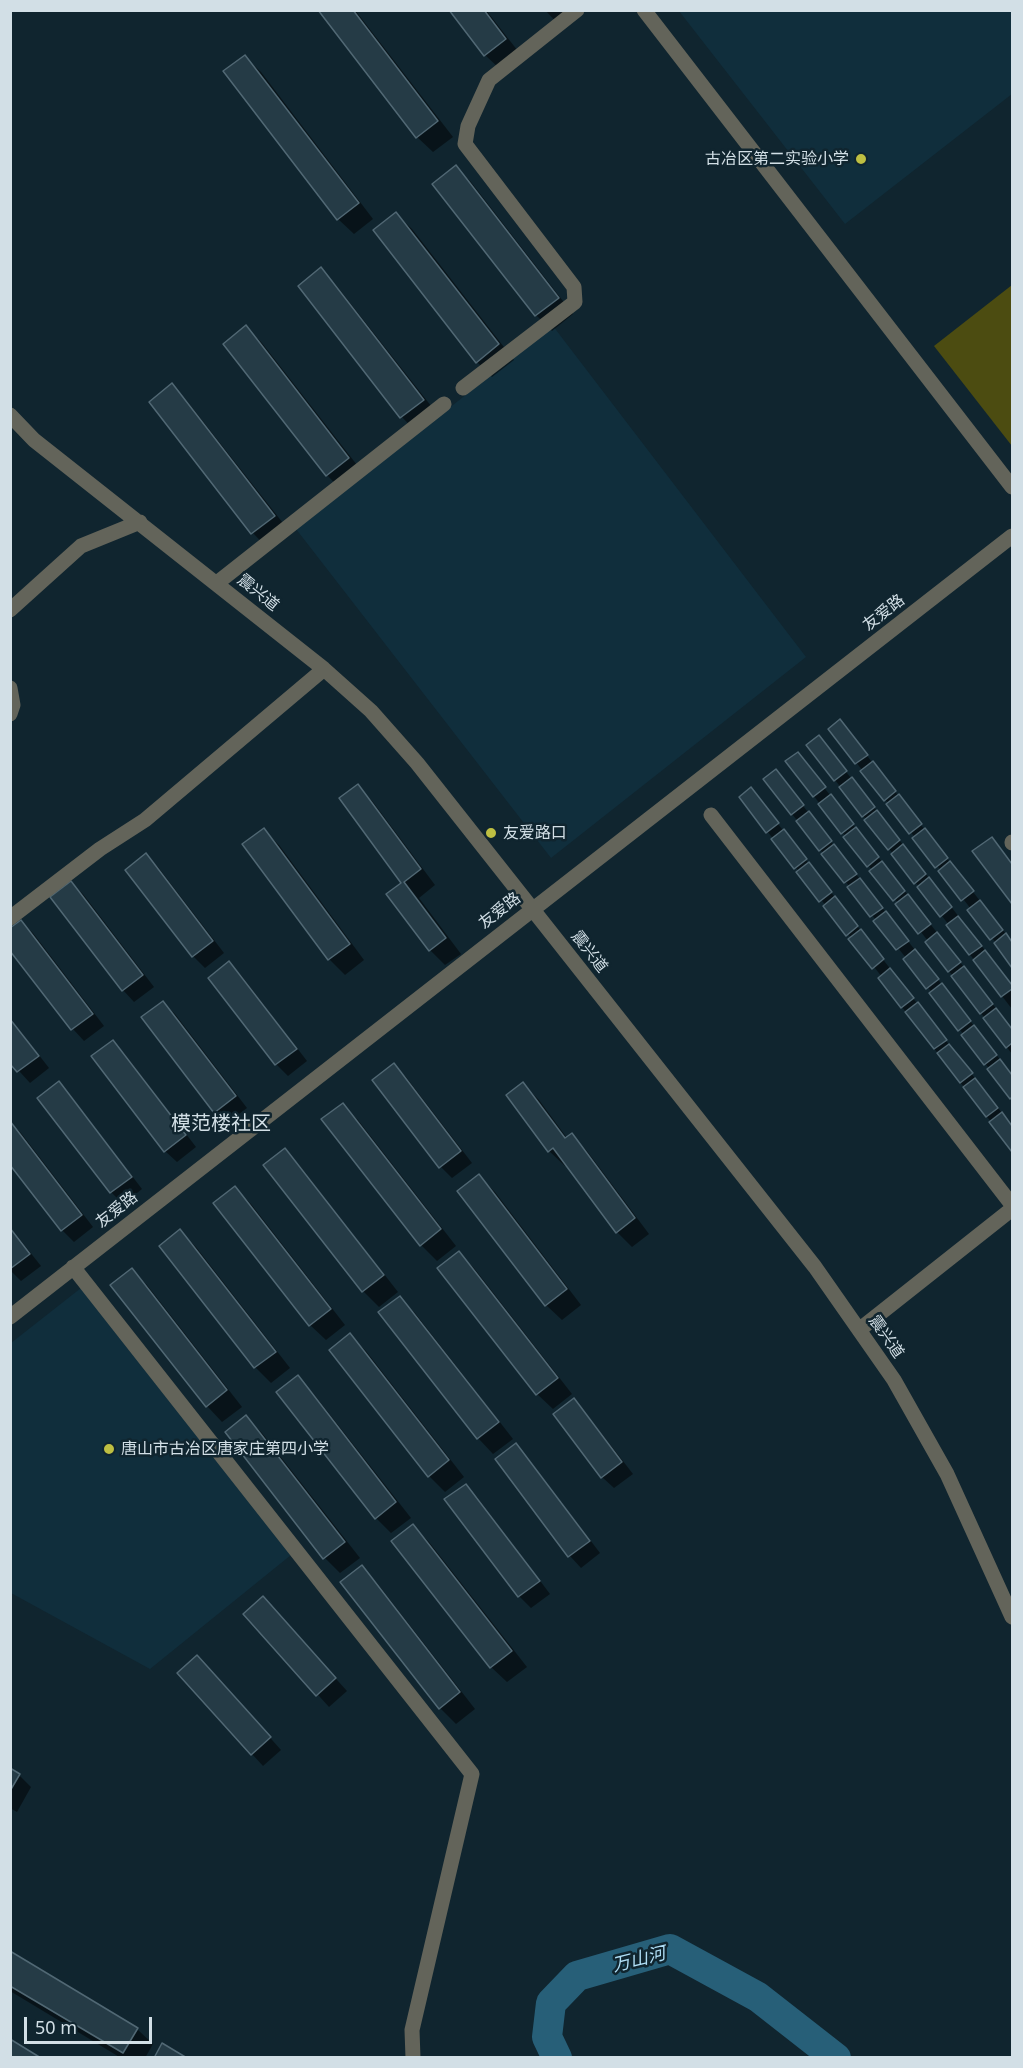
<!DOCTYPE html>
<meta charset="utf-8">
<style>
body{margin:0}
#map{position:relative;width:1023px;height:2068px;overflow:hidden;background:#10252f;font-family:"Noto Sans",sans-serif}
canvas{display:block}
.frame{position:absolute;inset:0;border:12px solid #d2dfe6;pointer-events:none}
.scale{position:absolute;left:24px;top:2017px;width:128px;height:27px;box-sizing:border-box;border:3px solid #d2dfe6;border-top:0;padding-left:8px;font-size:18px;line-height:21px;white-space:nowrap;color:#d2dfe6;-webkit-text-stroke:4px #10252f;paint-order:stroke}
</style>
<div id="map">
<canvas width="1023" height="2068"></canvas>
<div class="frame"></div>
<div class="scale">50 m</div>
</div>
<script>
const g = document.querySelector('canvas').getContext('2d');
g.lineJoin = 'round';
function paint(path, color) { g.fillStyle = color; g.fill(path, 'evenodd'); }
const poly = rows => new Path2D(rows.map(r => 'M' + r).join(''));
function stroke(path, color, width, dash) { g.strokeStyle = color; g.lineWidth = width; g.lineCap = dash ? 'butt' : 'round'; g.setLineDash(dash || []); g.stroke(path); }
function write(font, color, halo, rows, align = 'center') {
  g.font = font + ' "Noto Sans","Noto Sans SC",sans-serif'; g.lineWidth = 5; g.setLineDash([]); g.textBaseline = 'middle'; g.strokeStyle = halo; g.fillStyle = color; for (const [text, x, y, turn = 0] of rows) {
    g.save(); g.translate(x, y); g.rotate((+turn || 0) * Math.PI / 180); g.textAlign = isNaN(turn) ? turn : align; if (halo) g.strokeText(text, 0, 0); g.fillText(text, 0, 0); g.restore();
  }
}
const built = poly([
 [679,11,1012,11,1012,94,845,224],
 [553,326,806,657,551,858,296,529],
 [81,1288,291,1555,150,1669,11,1593,11,1343]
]);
const green = poly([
 [1012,285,1012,446,934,346]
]);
const shadow = poly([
 [320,10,355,10,453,137,433,152,417,137],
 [451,10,486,10,521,55,501,70,485,55],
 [545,10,579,10,560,26],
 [245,57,261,72,373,219,354,234,338,219],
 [456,167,471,182,573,314,552,331,536,315],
 [396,214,412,229,514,360,492,377,477,362],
 [321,269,336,285,439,416,417,433,402,417,300,286],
 [246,327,262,343,364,474,342,491,327,475],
 [172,385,187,401,290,532,268,549,253,533,151,402],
 [840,721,1012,942,1012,965,971,909,830,729],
 [819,737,1012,985,1012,1009,948,926,949,925,835,780],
 [798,754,1012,1029,1012,1054,927,942,928,941,787,762],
 [776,771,1012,1075,1012,1099,906,958,792,814],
 [358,786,373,802,435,885,419,898,461,954,445,965,430,950,403,883],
 [751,789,1012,1126,1012,1149,902,1007,882,977,741,798],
 [264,830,279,845,364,960,345,975,329,959,244,844],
 [992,839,1012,862,1012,902,975,852],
 [146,855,158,867,224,953,205,968,193,956],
 [71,883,83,894,154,987,134,1002,123,990],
 [21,922,33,933,104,1026,84,1041,73,1029,10,949],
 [229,963,241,975,307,1061,288,1076,276,1064,210,978],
 [163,1003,175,1014,247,1108,227,1123,216,1112],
 [10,1018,49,1068,30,1083,10,1061],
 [113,1042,124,1053,196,1147,177,1162,165,1151],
 [394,1065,406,1077,472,1163,452,1178,441,1167],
 [58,1083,70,1095,142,1189,123,1204,111,1192],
 [523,1084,539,1100,567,1138,572,1135,587,1151,649,1234,632,1247,617,1232,567,1165,565,1166,549,1151],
 [342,1105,358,1120,456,1246,437,1261,421,1245],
 [10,1122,21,1133,93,1227,74,1242,62,1230,10,1163],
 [284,1150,300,1166,398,1292,379,1307,363,1291],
 [479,1176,495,1192,581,1305,562,1320,546,1305],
 [235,1188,251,1204,345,1325,326,1340,310,1325],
 [10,1227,41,1266,21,1281,10,1270],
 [180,1231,196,1247,290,1368,271,1383,255,1367,161,1246],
 [459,1253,474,1268,572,1394,553,1409,537,1394],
 [131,1270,147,1285,242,1407,222,1422,207,1406],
 [399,1298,415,1313,513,1439,493,1454,478,1438],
 [350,1335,366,1351,464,1477,445,1492,429,1476],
 [297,1377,313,1393,411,1518,391,1533,376,1518],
 [574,1400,585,1412,633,1474,614,1488,602,1477],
 [246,1417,262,1433,360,1558,340,1573,325,1558],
 [516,1445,527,1457,600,1553,581,1568,570,1556,497,1460],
 [465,1486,477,1497,550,1594,531,1608,519,1596,447,1500],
 [413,1526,429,1542,527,1667,507,1682,491,1667],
 [361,1567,377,1583,475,1709,456,1724,440,1708,342,1583],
 [274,1610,347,1691,329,1707,245,1614],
 [209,1669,281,1750,263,1766,252,1754],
 [10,1770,19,1775,31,1787,17,1812,10,1808],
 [10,1952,137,2029,153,2044,145,2058,121,2058,10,1991]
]);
const river = poly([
 [557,2058,547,2037,551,2003,577,1976,670,1949,758,1997,836,2058]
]);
const building = poly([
 [318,10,353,10,438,121,416,138,318,10],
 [449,10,484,10,506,39,484,56,449,10],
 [245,55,359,203,337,220,223,71,245,55],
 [456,165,559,298,535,316,432,184,456,165],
 [396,212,499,344,476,363,373,230,396,212],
 [321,267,424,400,400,418,298,286,321,267],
 [246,325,349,458,326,476,223,344,246,325],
 [172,383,275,516,251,534,149,402,172,383],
 [840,719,868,755,855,764,828,729,840,719],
 [819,735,847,771,834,781,806,745,819,735],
 [798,752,826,787,813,797,785,761,798,752],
 [873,761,896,791,884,801,860,771,873,761],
 [776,769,804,805,791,815,763,779,776,769],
 [852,777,875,807,862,817,839,787,852,777],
 [358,784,421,869,404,882,446,938,429,951,386,894,401,883,339,798,358,784],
 [751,787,779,823,766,833,739,797,751,787],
 [831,794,854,824,841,834,818,804,831,794],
 [899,794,922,824,909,834,886,804,899,794],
 [877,810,900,840,888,850,864,820,877,810],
 [809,811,832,841,819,851,796,821,809,811],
 [856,827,879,857,867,867,843,837,856,827],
 [264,828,350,944,328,960,242,844,264,828],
 [925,828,948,858,935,868,912,838,925,828],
 [784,829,807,859,794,869,771,839,784,829],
 [992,837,1012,864,1012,904,972,851,992,837],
 [834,844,857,874,844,883,821,854,834,844],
 [903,844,926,874,914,884,891,854,903,844],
 [146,853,213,941,192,957,125,870,146,853],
 [882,861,905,891,893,901,869,871,882,861],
 [950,861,974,891,961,901,938,871,950,861],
 [809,862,832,892,819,902,796,872,809,862],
 [929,877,952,907,940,917,917,887,929,877],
 [860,878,883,908,870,917,847,887,860,878],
 [71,881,143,975,122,991,50,897,71,881],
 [908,894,931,924,918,934,895,904,908,894],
 [835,896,858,926,846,936,823,906,835,896],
 [980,900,1003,930,990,940,967,910,980,900],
 [886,911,909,941,896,950,873,921,886,911],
 [958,916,982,946,969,955,946,925,958,916],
 [21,920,93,1014,71,1030,10,951,10,928,21,920],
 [861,929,884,959,872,969,848,939,861,929],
 [937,932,961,962,948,972,925,942,937,932],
 [1006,933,1012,942,1012,968,994,943,1006,933],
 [915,949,939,979,926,989,903,959,915,949],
 [985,950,1012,985,1012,989,1001,997,973,960,985,950],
 [229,961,297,1049,275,1065,208,978,229,961],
 [964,966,993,1004,980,1014,951,976,964,966],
 [890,968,914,998,901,1008,878,978,890,968],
 [942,983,971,1021,958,1031,929,993,942,983],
 [163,1001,236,1096,214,1113,141,1017,163,1001],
 [918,1002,947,1040,934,1049,905,1012,918,1002],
 [996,1008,1012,1029,1012,1043,1006,1048,983,1018,996,1008],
 [10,1019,39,1056,17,1072,10,1064,10,1019],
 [974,1025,997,1055,984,1065,961,1035,974,1025],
 [113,1040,186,1135,164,1152,91,1056,113,1040],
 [949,1044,973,1073,960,1083,937,1053,949,1044],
 [1000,1059,1012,1075,1012,1097,1010,1099,987,1069,1000,1059],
 [394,1063,461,1151,439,1168,372,1080,394,1063],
 [975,1078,998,1108,986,1117,963,1087,975,1078],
 [59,1081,132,1177,110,1193,37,1098,59,1081],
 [523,1082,565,1138,572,1133,635,1218,616,1233,553,1148,548,1152,506,1095,523,1082],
 [343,1103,441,1229,420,1246,321,1119,343,1103],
 [1002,1112,1012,1126,1012,1152,989,1122,1002,1112],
 [10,1121,82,1215,61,1231,10,1165,10,1121],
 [285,1148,384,1275,362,1292,263,1165,285,1148],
 [479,1174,567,1289,545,1306,457,1191,479,1174],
 [235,1186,331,1309,309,1326,213,1203,235,1186],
 [10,1228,30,1254,10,1269,10,1228],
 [180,1229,276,1352,254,1368,159,1246,180,1229],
 [459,1251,558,1378,536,1395,437,1268,459,1251],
 [132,1268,227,1390,206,1407,110,1285,132,1268],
 [400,1296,499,1422,477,1439,378,1312,400,1296],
 [350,1333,449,1460,428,1477,329,1350,350,1333],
 [298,1375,396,1502,375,1519,276,1392,298,1375],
 [574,1398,622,1462,601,1478,553,1414,574,1398],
 [246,1415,345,1542,323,1559,225,1432,246,1415],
 [516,1443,590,1541,568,1557,495,1459,516,1443],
 [466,1484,540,1581,518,1597,444,1499,466,1484],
 [413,1524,512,1651,490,1668,391,1541,413,1524],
 [362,1565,460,1692,439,1709,340,1582,362,1565],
 [263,1596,336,1678,316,1696,243,1614,263,1596],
 [197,1655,271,1737,251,1755,177,1673,197,1655],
 [10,1768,20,1774,10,1791,10,1768],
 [10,1951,138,2028,123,2053,10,1986,10,1951],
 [10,2039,41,2058,10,2058,10,2039],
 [162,2043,187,2058,154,2058,162,2043]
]);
const minor = poly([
 [644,10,1012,487],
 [463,388,575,302,574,287,465,144,468,126,489,80,577,10],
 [10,415,34,440,324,669,371,711,417,763,815,1267,894,1380,947,1474,1012,1617],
 [217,583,444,404],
 [10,610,81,546,140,522],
 [10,688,13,705,10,714],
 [711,815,1012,1205],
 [1012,843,1012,842],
 [10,918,100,849,145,820,324,669],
 [73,1267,472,1774,412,2030,413,2058],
 [10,1317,1012,536],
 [859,1330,1012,1209]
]);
const markers = [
 [861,159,6,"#bebf42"],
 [491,833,6,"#bebf42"],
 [109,1449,6,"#bebf42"]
];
const poiNames = [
 ["古冶区第二实验小学",849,159,"right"],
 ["友爱路口",503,833],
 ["唐山市古冶区唐家庄第四小学",121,1449]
];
const streetNames = [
 ["震兴道",258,593,39],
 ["友爱路",884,613,-38],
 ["友爱路",500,911,-38],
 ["震兴道",589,952,52],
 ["友爱路",117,1210,-38],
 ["震兴道",886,1337,55]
];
const waterNames = [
 ["万山河",639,1960,-14]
];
const quarterNames = [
 ["模范楼社区",221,1124]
];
paint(built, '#102e3c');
paint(green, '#4c4c11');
paint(shadow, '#0007');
stroke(river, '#275f78', 30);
paint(building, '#253b46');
stroke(building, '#516874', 1.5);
stroke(minor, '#63645a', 15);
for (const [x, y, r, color] of markers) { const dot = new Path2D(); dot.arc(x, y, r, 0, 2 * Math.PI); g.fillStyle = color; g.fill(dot); stroke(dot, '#10252f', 2); }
write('16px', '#d2dfe6', '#10252f', poiNames, 'left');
write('16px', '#d2dfe6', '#10252f', streetNames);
write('italic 18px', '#b0dff7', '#10252f', waterNames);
write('20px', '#d2dfe6', '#10252f', quarterNames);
</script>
